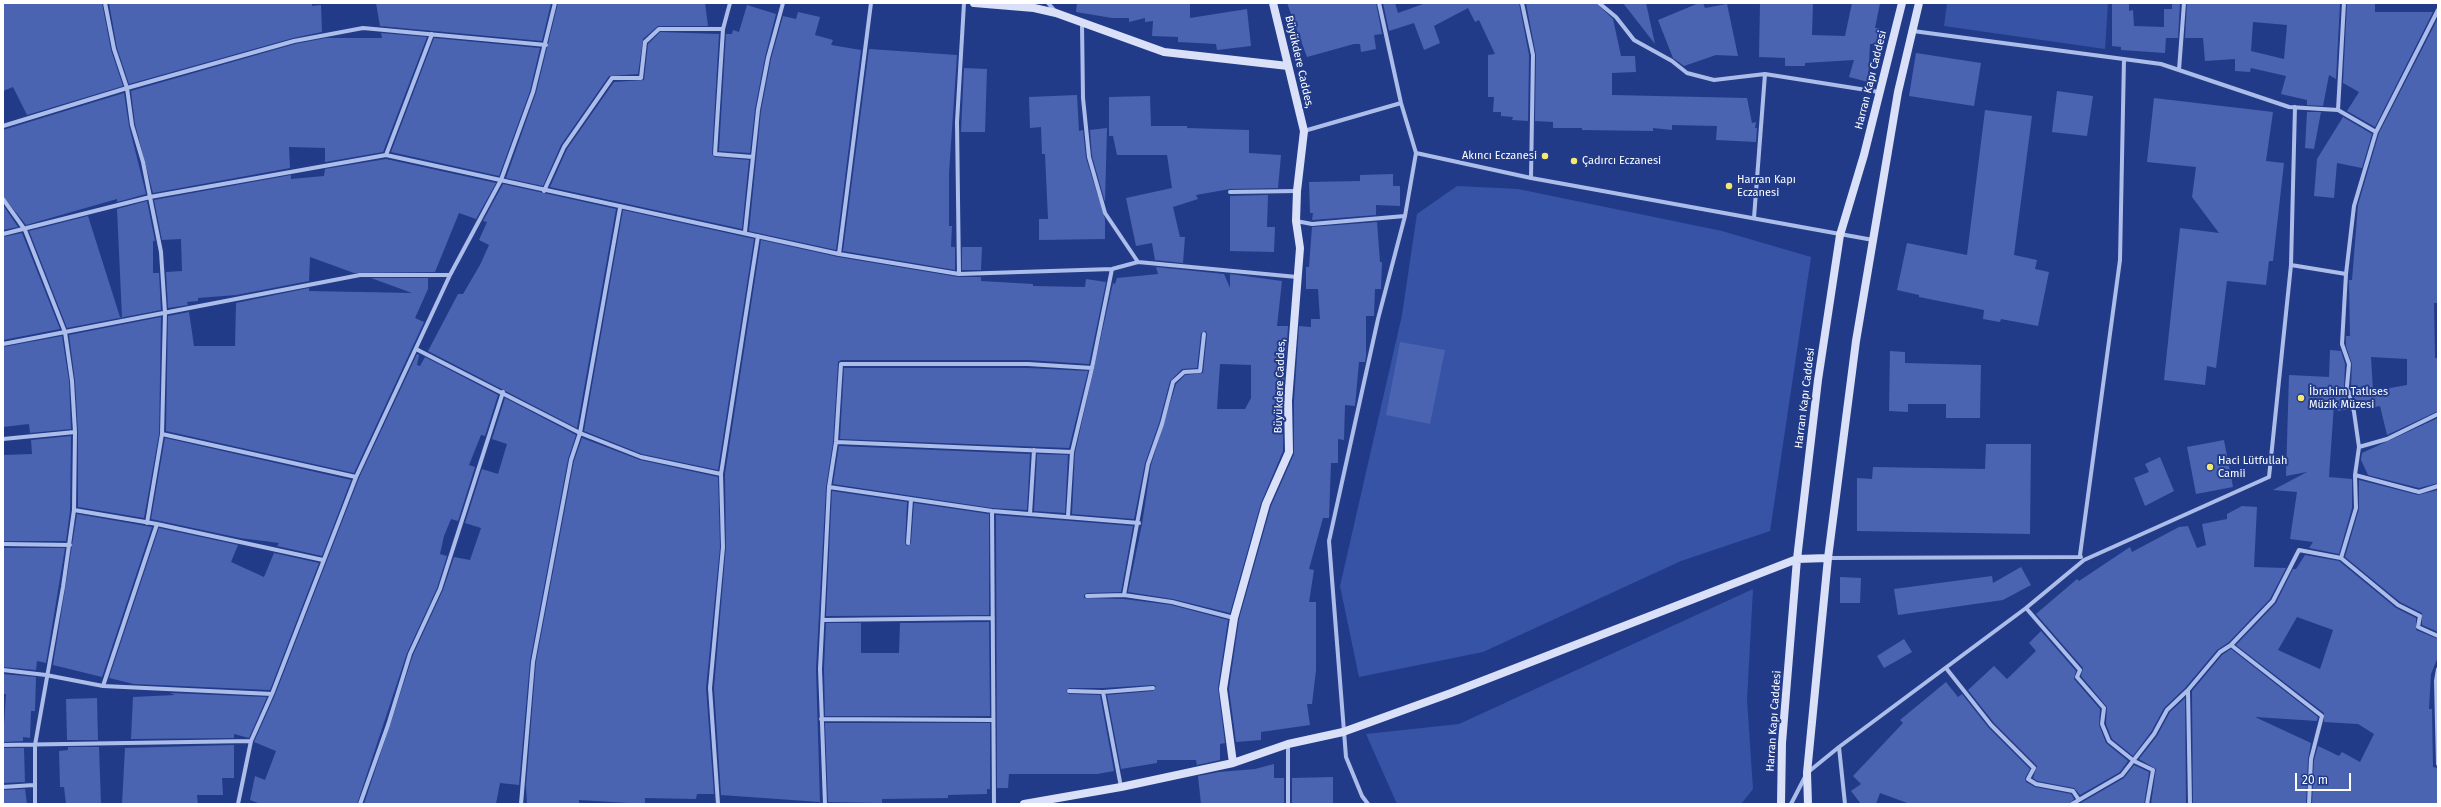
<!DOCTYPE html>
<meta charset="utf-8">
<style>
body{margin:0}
#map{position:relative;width:2441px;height:807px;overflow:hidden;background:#223b89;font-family:"Fira Sans",sans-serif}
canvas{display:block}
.frame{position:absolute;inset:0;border:4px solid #fff;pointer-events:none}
.scale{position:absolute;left:2295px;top:773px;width:56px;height:18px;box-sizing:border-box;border:2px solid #fff;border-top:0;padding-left:5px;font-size:12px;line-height:14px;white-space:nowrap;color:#fff;-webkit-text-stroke:3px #223b89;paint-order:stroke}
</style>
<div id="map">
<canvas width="2441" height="807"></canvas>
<div class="frame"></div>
<div class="scale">20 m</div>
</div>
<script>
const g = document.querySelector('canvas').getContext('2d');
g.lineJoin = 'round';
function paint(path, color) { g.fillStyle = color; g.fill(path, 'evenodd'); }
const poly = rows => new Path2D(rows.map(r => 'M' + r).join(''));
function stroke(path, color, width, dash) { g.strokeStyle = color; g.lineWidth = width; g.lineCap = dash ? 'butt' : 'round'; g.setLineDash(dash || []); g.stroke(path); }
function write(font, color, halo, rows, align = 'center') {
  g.font = font + ' "Fira Sans",sans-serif'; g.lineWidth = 4; g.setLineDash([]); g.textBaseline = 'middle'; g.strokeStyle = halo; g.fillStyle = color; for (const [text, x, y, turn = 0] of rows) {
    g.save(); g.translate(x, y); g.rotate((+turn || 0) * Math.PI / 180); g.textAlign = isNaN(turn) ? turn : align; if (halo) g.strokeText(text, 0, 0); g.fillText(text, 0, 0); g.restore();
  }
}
const green = poly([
 [1947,3,2108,3,2105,49,1944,26],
 [1457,186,1518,189,1722,231,1811,257,1770,531,1681,561,1483,652,1359,677,1340,586,1402,315,1417,214],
 [1753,589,1747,700,1753,789,1741,804,1397,804,1366,734,1459,724]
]);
const building = poly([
 [3,3,102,3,111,50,123,86,27,115,13,87,3,91],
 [109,3,312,3,312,6,321,5,322,32,293,38,129,84,117,48],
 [376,3,551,3,542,41,380,26],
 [558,3,705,3,708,26,658,26,643,39,638,74,609,76,561,145,543,186,506,178,536,93],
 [1077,3,1190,3,1190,18,1247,9,1251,46,1217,50,1216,44,1178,42,1178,37,1152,36,1153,21,1145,22,1145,18,1129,22,1129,18,1112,18,1076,12],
 [1287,3,1376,3,1382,34,1374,35,1376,49,1361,52,1360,44,1354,44,1307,57],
 [1383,3,1395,3,1398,13,1426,3,1519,3,1529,55,1528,121,1512,120,1513,117,1501,116,1501,112,1493,112,1494,97,1488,97,1488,55,1495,54,1479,20,1475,22,1468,8,1434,26,1440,43,1424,50,1414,23,1389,31],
 [1526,3,1596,3,1613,19,1621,56,1635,56,1636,72,1612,73,1612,95,1747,98,1752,123,1756,122,1755,128,1757,128,1756,142,1716,140,1717,126,1672,125,1672,130,1653,128,1653,131,1582,130,1582,128,1553,128,1553,122,1535,121,1536,55],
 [1623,3,1646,3,1655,44],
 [1699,3,1703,3,1705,8,1727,4,1738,56,1716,55,1684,66,1673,58,1658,20],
 [1760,3,1813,3,1812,35,1845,36,1852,3,1880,3,1875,28,1879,28,1878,44,1870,44,1868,82,1849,77,1854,60,1805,63,1805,66,1785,66,1785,58,1759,57],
 [2112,3,2129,3,2129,11,2133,10,2134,26,2164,27,2164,9,2172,9,2172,3,2180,3,2178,38,2166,38,2165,53,2121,50,2121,47,2112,46],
 [2187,3,2340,3,2336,79,2329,75,2323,106,2307,105,2307,100,2281,94,2286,76,2251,68,2250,72,2235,71,2235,59,2205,61,2203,38,2185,38],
 [2253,22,2287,25,2284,59,2251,51],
 [2347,3,2375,3,2375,12,2433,12,2375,127,2347,111,2359,92,2343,83],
 [747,5,776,14,765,57,755,109,750,153,719,151,726,34,732,34,733,30,739,32],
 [798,12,820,17,815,35,833,40,831,45,861,50,836,250,749,231,761,111,771,59,783,16,796,19],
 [2438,18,2438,303,2434,303,2435,358,2438,358,2438,411,2387,435,2380,406,2375,407,2374,401,2374,404,2356,407,2351,386,2352,364,2346,346,2346,336,2350,336,2349,280,2352,280,2358,205,2379,133],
 [2371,357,2407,359,2407,385,2373,391],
 [660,32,719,34,712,154,715,157,749,160,742,229,550,187,567,149,614,82,644,80,648,44],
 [381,33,427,37,383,152,325,162,325,148,289,147,290,168,153,193,135,124,131,91,295,44,326,38,382,38],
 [434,38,540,48,530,91,499,176,391,152],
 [869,49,957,55,949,173,949,226,952,226,951,247,955,247,955,270,843,251],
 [1916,53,1981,63,1974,106,1909,96],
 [964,68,987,69,985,132,961,132],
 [2057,91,2093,96,2087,136,2052,132],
 [124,93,129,126,146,194,117,202,117,199,26,225,3,196,3,130],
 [1077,95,1079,131,1083,130,1086,158,1105,219,1105,239,1039,240,1039,219,1048,219,1045,154,1042,154,1041,127,1030,128,1029,97],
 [1150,96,1151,126,1187,126,1187,128,1249,130,1249,153,1281,155,1278,188,1230,189,1196,195,1198,199,1173,207,1180,237,1185,237,1183,263,1155,260,1152,243,1136,246,1126,198,1172,188,1167,155,1117,155,1113,136,1109,136,1109,97],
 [2154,98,2273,112,2266,161,2284,163,2273,261,2269,261,2266,285,2227,281,2216,368,2207,366,2205,385,2164,380,2180,228,2219,233,2192,197,2196,167,2147,162],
 [1985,110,2032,116,2014,255,2037,260,2035,269,2049,272,2038,326,2001,319,2000,322,1983,319,1984,310,1919,297,1919,295,1897,290,1907,243,1967,255],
 [2307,112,2321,112,2314,149,2305,148],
 [2343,117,2372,134,2362,168,2337,163,2334,198,2314,196,2317,159],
 [1107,128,1105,202,1092,156,1090,130],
 [386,159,496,183,476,219,459,213,435,272,354,273,310,257,309,281,236,295,198,298,198,301,187,302,188,305,168,308,166,272,182,271,181,239,162,240,154,200,291,175,291,179,324,176,325,169],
 [1393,174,1393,186,1400,186,1400,206,1376,205,1376,215,1312,220,1313,213,1310,213,1309,182,1360,181,1360,175],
 [503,184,616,209,577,428,428,351,458,294,463,294,480,265,489,245,479,240,487,222,483,221],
 [1268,195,1267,227,1275,227,1274,252,1230,251,1230,196],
 [147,201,155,241,153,241,153,273,159,273,161,310,67,328,29,231,88,216,120,317,122,317,117,209],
 [3,205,18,227,3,230],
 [623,210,754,239,718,470,642,454,584,431],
 [1377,222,1380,262,1382,262,1381,289,1375,289,1374,316,1366,316,1366,356,1365,362,1359,362,1355,406,1345,405,1344,440,1338,439,1338,463,1331,463,1329,518,1323,518,1309,569,1314,570,1309,602,1316,602,1316,670,1312,704,1307,704,1310,725,1261,732,1261,740,1236,742,1229,689,1239,619,1271,506,1294,454,1294,401,1299,326,1311,327,1311,319,1320,319,1318,289,1306,289,1306,267,1309,267,1312,227],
 [22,233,60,329,3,340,3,237],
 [761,240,838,257,958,277,981,277,981,281,1033,284,1033,286,1085,287,1086,279,1106,282,1089,364,1028,360,841,360,838,362,833,442,826,487,816,669,820,802,721,795,714,688,726,547,725,474],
 [962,247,982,247,981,270,962,270],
 [1156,267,1224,274,1230,288,1230,274,1282,281,1277,326,1288,326,1283,401,1283,451,1261,503,1230,613,1173,599,1128,592,1142,524,1151,465,1176,384,1185,375,1203,373,1207,334,1206,331,1201,333,1197,368,1182,369,1170,381,1159,423,1145,463,1134,519,1072,514,1075,453,1113,283,1115,284,1117,278,1158,274],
 [1220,364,1251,365,1251,398,1245,409,1217,409],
 [371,278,428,278,428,289,415,318,424,322,354,473,166,431,168,316,189,312,194,346,235,346,236,303,309,288,309,291,412,293],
 [161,317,159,434,144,518,78,507,78,432,75,381,69,335],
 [62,336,69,381,71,429,30,433,29,424,3,427,3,347],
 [1400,342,1445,350,1430,424,1386,415],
 [2330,350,2341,351,2345,364,2344,387,2349,409,2338,411,2334,404,2329,477,2352,479,2352,508,2339,554,2309,548,2313,542,2290,539,2297,492,2273,490,2307,472,2286,476,2289,375,2329,377],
 [1890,351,1905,352,1905,363,1981,365,1980,418,1946,418,1946,404,1908,404,1908,412,1889,411],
 [417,354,419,355,417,365,420,366,425,357,498,395,485,436,481,435,469,465,475,467,458,521,451,519,444,536,440,554,447,556,437,588,407,653,357,804,261,804,250,800,255,776,265,780,276,751,254,742,275,695,359,478],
 [844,368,1028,368,1088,371,1069,448,840,439],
 [505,398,576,435,568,459,530,661,519,785,500,783,496,804,364,804,413,655,443,590,454,557,470,560,481,528,465,523,482,469,498,474,507,444,492,439],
 [2438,418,2438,483,2419,488,2368,475,2361,460,2362,453],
 [71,436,70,510,66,541,3,541,3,455,32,454,31,440],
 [165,438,351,480,322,556,277,546,279,543,240,538,151,519],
 [582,438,640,460,718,477,720,547,706,688,714,794,697,794,696,799,645,798,645,804,579,800,579,804,527,804,526,786,536,662,574,461],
 [2224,440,2233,487,2196,494,2187,447],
 [1986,444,2031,444,2030,534,1857,531,1857,478,1872,479,1873,467,1985,469],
 [839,446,1030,454,1027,510,992,508,833,484],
 [1037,454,1068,455,1065,513,1034,511],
 [2160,457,2174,491,2145,506,2134,478,2149,472,2145,464],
 [2359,480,2418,495,2438,490,2438,632,2422,625,2422,613,2400,602,2345,557,2359,509],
 [832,491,907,502,905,543,907,546,911,543,914,503,989,514,989,615,826,616],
 [2242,506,2257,507,2254,567,2286,568,2270,599,2229,642,2217,650,2185,688,2164,708,2151,732,2133,756,2112,739,2106,724,2107,707,2081,676,2083,668,2036,614,2077,579,2079,581,2130,547,2132,552,2179,527,2188,526,2197,548,2206,545,2202,524,2227,519,2227,514],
 [77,514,152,527,102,677,53,665],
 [996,515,1133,526,1121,592,1087,593,1084,595,1084,598,1124,599,1171,605,1228,620,1218,688,1225,743,1220,744,1220,760,1197,765,1196,760,1157,760,1157,763,1121,769,1107,695,1153,691,1156,686,1153,685,1103,688,1069,688,1066,691,1069,694,1100,695,1114,771,1097,774,1009,774,1008,788,997,788],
 [159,528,238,545,231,562,264,577,274,553,319,563,270,690,134,684,109,678],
 [3,548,65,548,46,663,37,661,36,670,3,667],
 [2305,555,2339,561,2396,608,2416,618,2416,630,2438,639,2438,657,2431,674,2429,709,2432,709,2433,767,2438,768,2438,804,2312,804,2314,760,2318,746,2339,756,2342,752,2360,762,2374,734,2358,724,2324,722,2324,713,2236,645,2276,603,2293,569,2296,569],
 [2297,617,2333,630,2320,669,2278,650],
 [2021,567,2031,585,2003,600,1898,615,1894,589,1992,576,1993,583],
 [1840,577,1861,578,1860,603,1840,603],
 [989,622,990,716,825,716,824,669,826,623,861,623,861,653,899,653,900,623],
 [2041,631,2076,671,2074,679,2100,709,2099,725,2106,743,2128,761,2120,772,2080,795,2074,788,2037,781,2033,778,2037,766,1994,723,1968,690,1994,666,2007,679,2036,651,2029,643],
 [1904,639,1912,652,1884,668,1877,656],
 [2231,649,2318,717,2317,721,2255,717,2311,743,2308,759,2306,804,2193,804,2192,691,2222,655],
 [3,674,36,677,35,711,31,711,30,738,23,737,23,741,3,742,6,694,3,694],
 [1946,682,1958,697,1962,694,1988,727,2030,769,2025,778,2026,782,2035,787,2071,794,2074,799,2069,804,1910,804,1880,793,1876,804,1861,804,1851,791,1861,784,1853,776,1903,723,1900,720],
 [170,693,267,697,249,738,234,734,234,738,131,739,133,697,175,695],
 [97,698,98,740,67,740,66,699],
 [2185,698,2186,804,2151,804,2156,769,2139,759,2157,736,2170,712],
 [825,723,990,723,990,789,987,789,987,794,948,795,948,798,882,799,882,803,828,802],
 [234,745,234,778,222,778,223,795,197,795,198,804,122,804,125,748],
 [68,747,99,747,101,804,66,804,64,787,60,787,59,751,68,750],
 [3,748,24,748,25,782,3,783],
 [1274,764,1274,778,1284,778,1284,804,1201,804,1198,776,1219,772,1255,769],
 [2134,765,2149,772,2144,804,2079,804,2124,778],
 [1333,777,1333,804,1292,804,1292,778],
 [25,789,27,804,3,804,3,790]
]);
const street = poly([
 [105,3,114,49,127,88,132,125,143,162,161,252,165,313,162,434,147,523],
 [730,3,723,29,715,154,753,157],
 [1048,3,1055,11],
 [1379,3,1401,103,1416,153],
 [1522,3,1533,55,1531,178],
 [1599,3,1616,17,1634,40,1672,61,1687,73,1714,80,1765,74],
 [2344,3,2338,110,2376,132],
 [1082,24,1083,98,1089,157,1105,213,1138,262],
 [1913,31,2161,64,2289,107,2338,110],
 [2179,70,2184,3],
 [3,126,127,88,294,41,363,28,546,45],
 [1304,131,1401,103],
 [386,155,432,34],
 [544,191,564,147,612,78,641,78,645,42,659,29,723,29],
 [1230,192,1297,191],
 [3,199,25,230,65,332,72,381,75,432,74,510,63,587,35,745,35,804],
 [1754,218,1765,74,1879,92],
 [1296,221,1312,224,1405,216],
 [745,232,758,110,768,58,783,3],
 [3,234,150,197,386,155,839,254,959,274,1112,269,1138,262,1297,277],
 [839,254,871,3],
 [2291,265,2346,274],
 [959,274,957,122,964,3],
 [3,344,360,275,450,275],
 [416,349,580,433,641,457,721,474],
 [162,434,356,477],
 [3,439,75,432],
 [836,442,1072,452],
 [2359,447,2387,439,2438,414],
 [2355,475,2419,492,2438,486],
 [829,487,992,511,1139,523],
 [74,510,157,524,323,560],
 [992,511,994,804],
 [1030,514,1034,450],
 [1068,516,1072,452,1092,368,1112,269],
 [908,543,911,499],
 [3,544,70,545],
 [2080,555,2120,260,2124,59],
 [1828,558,2081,557],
 [2341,558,2356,508,2355,475,2359,447,2354,412,2347,386,2349,364,2342,344,2346,274,2354,206,2376,132,2438,10],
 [1124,595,1148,464,1162,424,1173,382,1184,372,1200,371,1204,334],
 [1087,596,1124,595,1172,602,1234,618],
 [2026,608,2080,670,2077,677,2104,708,2102,724,2109,741,2134,761,2153,770,2147,804],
 [823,620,993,618],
 [2231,645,2322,716,2311,759,2309,804],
 [1946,668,1991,725,2034,768,2028,779,2036,784,2073,791,2079,800],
 [2438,669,2436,681,2438,764],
 [3,670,46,675,103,686,272,694],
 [103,686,157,524],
 [1069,691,1103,692,1153,688],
 [1103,692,1121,787],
 [821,719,992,720],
 [1288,744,1288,804],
 [3,745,251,741],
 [1839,747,1845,804],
 [3,787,34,785],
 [238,804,251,741,272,694,356,477,450,275,501,180,533,92,555,3],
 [360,804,388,725,410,654,440,589,503,392],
 [521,804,533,662,571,460,580,433,620,208],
 [718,804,710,688,723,547,721,474,758,236],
 [825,804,820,669,829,487,836,442,841,364,1028,364,1092,368],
 [1368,804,1362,796,1346,757,1329,541,1378,319,1405,216,1416,153,1531,178,1873,240],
 [1791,804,1807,773,1839,747,2026,608,2084,560,2269,477,2291,265,2295,107],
 [2072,804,2122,775,2154,734,2167,710,2188,690],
 [2190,804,2188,690,2220,652,2231,645,2273,601,2299,550,2341,558,2398,605,2420,616,2418,627,2438,636]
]);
const secondary = poly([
 [974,3,1034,8,1056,13,1164,52,1288,66],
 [1233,763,1223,689,1234,618,1266,504,1289,452,1288,401,1300,248,1296,221,1297,191,1304,131,1273,3],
 [1024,804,1121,787,1233,763,1288,744,1343,732,1451,693,1797,559,1828,558],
 [1781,804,1782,743,1797,559,1818,380,1840,235,1864,155,1902,3],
 [1808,804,1807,773,1828,558,1856,341,1898,92,1919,3]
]);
const markers = [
 [1545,156,4,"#f6e96f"],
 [1574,161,4,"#f6e96f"],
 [1729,186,4,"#f6e96f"],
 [2301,398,4,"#f6e96f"],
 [2210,467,4,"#f6e96f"]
];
const streetNames = [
 ["Büyükdere Caddes,",1299,62,77],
 ["Harran Kapı Caddesi",1871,80,-76],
 ["Büyükdere Caddes,",1280,386,-88],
 ["Harran Kapı Caddesi",1805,398,-83],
 ["Harran Kapı Caddesi",1774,721,-86]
];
const poiNames = [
 ["Akıncı Eczanesi",1537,156,"right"],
 ["Çadırcı Eczanesi",1582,161],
 ["Harran Kapı",1737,180],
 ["Eczanesi",1737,193],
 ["İbrahim Tatlıses",2309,392],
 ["Müzik Müzesi",2309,405],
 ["Haci Lütfullah",2218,461],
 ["Camii",2218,474]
];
paint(green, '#3653a6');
paint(building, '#4b64b1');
stroke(street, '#adbdea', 4);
stroke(secondary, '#d9e0f8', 8);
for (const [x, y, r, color] of markers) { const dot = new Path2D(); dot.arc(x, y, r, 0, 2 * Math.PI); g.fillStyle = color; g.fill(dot); stroke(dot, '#223b89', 1.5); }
write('11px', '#fff', '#223b89', streetNames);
write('11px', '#fff', '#223b89', poiNames, 'left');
</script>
